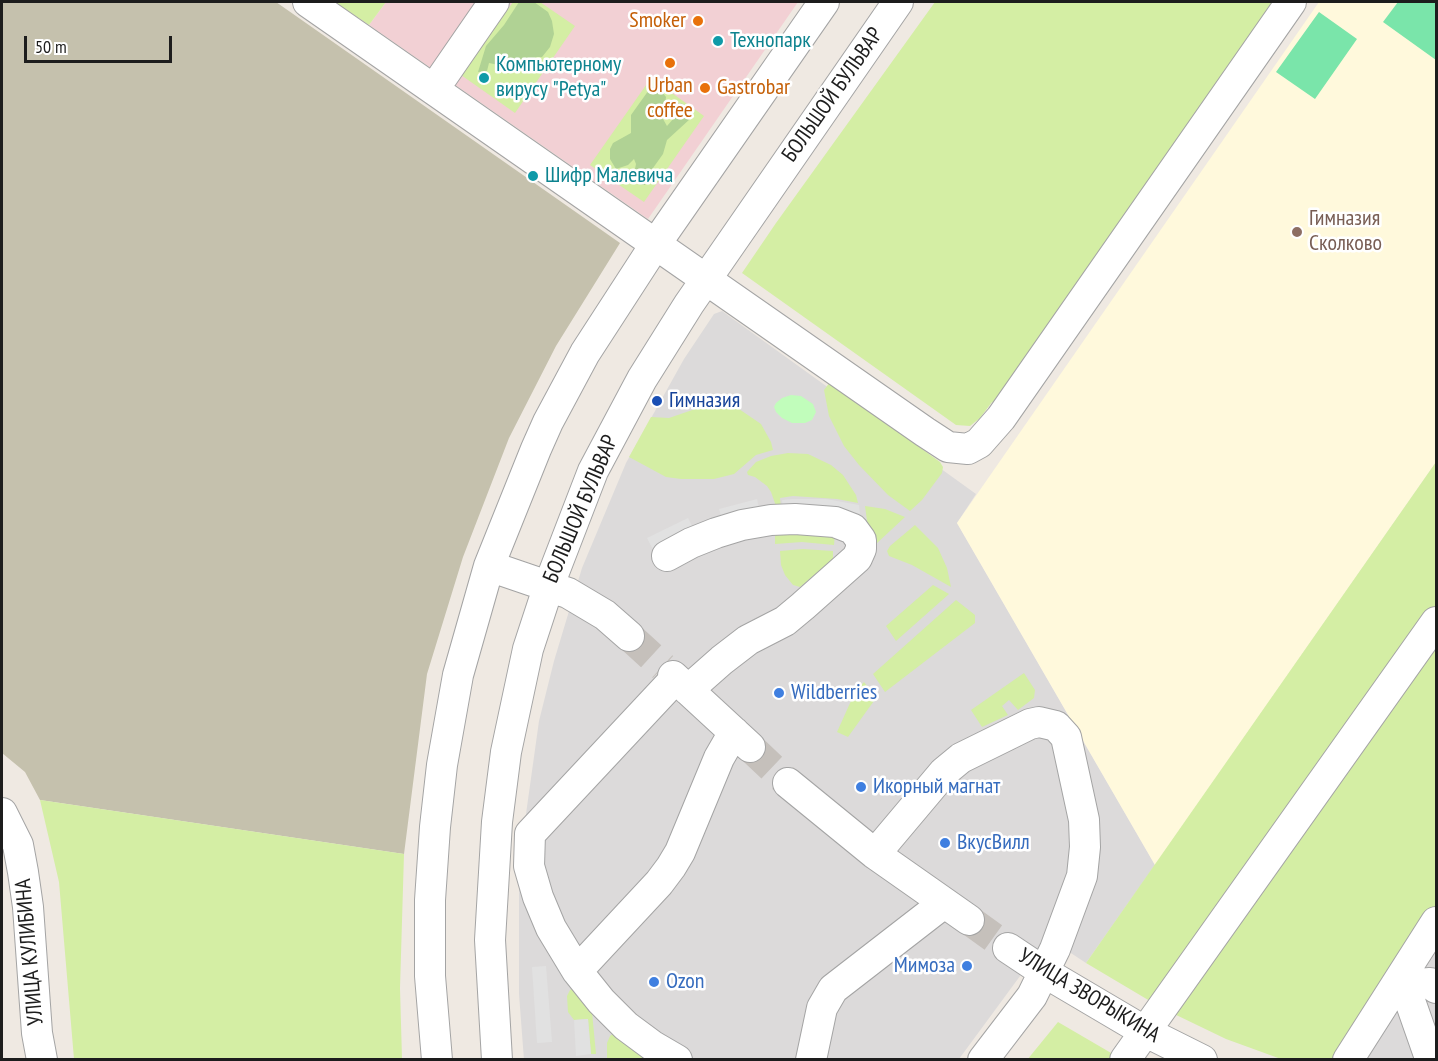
<!DOCTYPE html>
<meta charset="utf-8">
<style>
body{margin:0}
#map{position:relative;width:1438px;height:1061px;overflow:hidden;background:#efe9e2;font-family:"PT Sans Narrow",sans-serif}
canvas{display:block}
.frame{position:absolute;inset:0;border:3px solid #1d1d1d;pointer-events:none}
.scale{position:absolute;left:24px;top:36px;width:148px;height:27px;box-sizing:border-box;border:3px solid #1d1d1d;border-top:0;padding-left:8px;font-size:18px;line-height:21px;white-space:nowrap;color:#1d1d1d;-webkit-text-stroke:4px #fff;paint-order:stroke}
</style>
<div id="map">
<canvas width="1438" height="1061"></canvas>
<div class="frame"></div>
<div class="scale">50 m</div>
</div>
<script>
const g = document.querySelector('canvas').getContext('2d');
g.lineJoin = 'round';
function paint(path, color) { g.fillStyle = color; g.fill(path, 'evenodd'); }
const poly = rows => new Path2D(rows.map(r => 'M' + r).join(''));
function stroke(path, color, width, dash) { g.strokeStyle = color; g.lineWidth = width; g.lineCap = dash ? 'butt' : 'round'; g.setLineDash(dash || []); g.stroke(path); }
function write(font, color, halo, rows, align = 'center') {
  g.font = font + ' "PT Sans Narrow",sans-serif'; g.lineWidth = 5; g.setLineDash([]); g.textBaseline = 'middle'; g.strokeStyle = halo; g.fillStyle = color; for (const [text, x, y, turn = 0] of rows) {
    g.save(); g.translate(x, y); g.rotate((+turn || 0) * Math.PI / 180); g.textAlign = isNaN(turn) ? turn : align; if (halo) g.strokeText(text, 0, 0); g.fillText(text, 0, 0); g.restore();
  }
}
const residential = poly([
 [722,311,976,494,957,523,1155,865,1086,963,1048,938,959,1059,524,1060,519,994,519,864,539,721,554,661,582,568,626,463,684,359,714,314],
 [1436,924,1436,1059,1347,1059]
]);
const commercial = poly([
 [386,2,798,2,648,219,369,25]
]);
const education = poly([
 [1319,2,1436,2,1436,462,1155,865,957,523]
]);
const construction = poly([
 [2,2,276,2,620,243,556,346,509,438,463,557,427,674,404,854,40,800,25,772,2,753]
]);
const grass = poly([
 [335,2,386,2,369,25],
 [513,2,540,2,575,26,515,113,461,75],
 [935,2,1275,2,995,404,992,402,980,418,970,426,956,425,742,273,776,223],
 [651,78,704,116,644,202,590,165],
 [830,382,940,462,943,467,942,473,922,500,910,511,888,495,859,465,844,446,829,416,824,390],
 [722,402,739,409,761,424,771,442,773,450,756,455,734,474,714,479,681,479,666,477,629,457,651,417,669,418,701,407],
 [788,453,808,454,831,465,843,475,856,495,858,503,837,499,793,496,780,498,781,508,777,509,771,492,767,486,755,477,748,475,747,472,756,462,771,456],
 [1436,462,1436,610,1155,1004,1086,963],
 [865,506,885,509,905,517,876,544,868,528],
 [915,525,938,548,947,568,951,587,912,565,889,556,887,551,890,546],
 [775,533,835,534,834,545,802,542,775,544],
 [803,549,833,551,833,559,800,587,793,585,785,575,781,565,780,551],
 [933,585,949,594,896,641,886,626],
 [956,600,975,615,975,623,885,692,873,674],
 [1436,634,1436,913,1342,1059,1281,1059,1226,1039,1170,1012],
 [1024,673,1035,690,1034,698,1018,710,1009,700,1002,706,1008,715,982,727,971,710],
 [864,682,876,698,848,737,837,732,855,692],
 [40,800,404,854,400,988,402,1059,74,1059,59,882],
 [575,987,592,1012,596,1054,591,1054,588,1019,574,1020,568,1012,567,996,570,990],
 [1058,1022,1118,1057,1116,1060,1027,1060],
 [615,1032,645,1048,646,1059,607,1059,607,1043,610,1036]
]);
const forest = poly([
 [519,2,534,2,548,12,552,21,554,34,550,47,542,57,536,57,528,71,489,63,487,71,478,72,486,46,504,25],
 [651,87,659,88,666,97,663,119,667,126,674,118,675,104,681,103,693,111,690,119,667,140,663,154,648,175,645,185,637,184,634,174,636,164,634,159,628,165,616,169,610,159,610,149,613,143,631,133,631,115]
]);
const park = poly([
 [791,395,801,396,813,404,816,412,812,420,805,423,792,423,782,418,776,412,774,407,776,403,782,398]
]);
const pitch = poly([
 [1398,2,1436,2,1436,60,1383,22],
 [1319,12,1357,39,1315,99,1276,72]
]);
const parking = poly([
 [757,499,760,512,723,522,719,509],
 [793,499,826,499,859,505,860,514,849,512,783,509,782,500],
 [688,518,703,548,662,567,647,538],
 [546,966,552,1042,537,1043,532,967],
 [588,1019,591,1054,576,1056,574,1020]
]);
const minorTunnel = poly([
 [629,636,663,667],
 [750,747,788,783],
 [969,920,1008,948]
]);
const minor = poly([
 [308,2,925,432,948,447,968,449,979,443,1001,418,1291,2],
 [434,89,494,2],
 [667,556,691,543,716,533,742,525,771,520,795,519,835,522,853,529,861,540,861,549,857,558,803,606,785,621,748,640,722,660,688,690],
 [489,566,568,593,605,615,629,636],
 [673,676,750,747],
 [675,679,530,834,529,866,538,897,551,928,577,971,601,1001,626,1026,653,1046,677,1060],
 [788,783,875,854,969,920],
 [2,813,18,845,23,872,28,907,37,1033,42,1060],
 [875,854,944,772,961,758,1030,724,1039,722,1056,726,1066,737,1084,820,1085,847,1082,876,1055,949,1032,996,983,1060],
 [1008,948,1044,972,1144,1031,1202,1060],
 [577,971,659,883,671,867,680,852,719,758,734,732],
 [1430,1058,1409,998,1413,989,1418,984,1430,983,1436,988],
 [437,1060,430,976,430,900,435,827,442,765,458,675,489,566,536,449,548,422,585,353,655,245,824,2],
 [497,1060,490,940,497,822,506,752,528,649,549,585,593,471,642,379,689,304,898,2],
 [811,1060,822,1008,833,989,944,903],
 [1125,1060,1436,622],
 [1348,1060,1436,922]
]);
const markers = [
 [698,21,6,"#e8710a"],
 [718,41,6,"#0f9aa8"],
 [670,63,6,"#e8710a"],
 [484,78,6,"#0f9aa8"],
 [705,88,6,"#e8710a"],
 [533,176,6,"#0f9aa8"],
 [1297,232,6,"#8d6e63"],
 [657,401,6,"#1a4fb4"],
 [779,693,6,"#3f7fe0"],
 [861,787,6,"#3f7fe0"],
 [945,843,6,"#3f7fe0"],
 [967,966,6,"#3f7fe0"],
 [654,982,6,"#3f7fe0"]
];
const foodNames = [
 ["Smoker",686,21],
 ["Urban",670,86,"center"],
 ["coffee",670,111,"center"],
 ["Gastrobar",717,88,"left"]
];
const cultureNames = [
 ["Технопарк",730,41],
 ["Компьютерному",496,65],
 ["вирусу \"Petya\"",496,90],
 ["Шифр Малевича",545,176]
];
const streetNames = [
 ["БОЛЬШОЙ БУЛЬВАР",833,95,-55],
 ["БОЛЬШОЙ БУЛЬВАР",581,509,-67],
 ["УЛИЦА КУЛИБИНА",30,952,-95],
 ["УЛИЦА ЗВОРЫКИНА",1089,996,31]
];
const educationNames = [
 ["Гимназия",1309,219],
 ["Сколково",1309,244]
];
const transitNames = [
 ["Гимназия",669,401]
];
const shopNames = [
 ["Wildberries",791,693],
 ["Икорный магнат",873,787],
 ["ВкусВилл",957,843],
 ["Мимоза",955,966,"right"],
 ["Ozon",666,982]
];
paint(residential, '#dcdada');
paint(commercial, '#f2d0d4');
paint(education, '#fff9dc');
paint(construction, '#c5c1ad');
paint(grass, '#d4eea4');
paint(forest, '#b0d294');
paint(park, '#c1fdbb');
paint(pitch, '#7ae5aa');
paint(parking, '#e1e1e1');
stroke(minorTunnel, '#c5c0bb', 30, [30, 15]);
stroke(minor, '#a4a4a4', 32);
stroke(minor, '#fff', 30);
for (const [x, y, r, color] of markers) { const dot = new Path2D(); dot.arc(x, y, r, 0, 2 * Math.PI); g.fillStyle = color; g.fill(dot); stroke(dot, '#fff', 2); }
write('22px', '#c56008', '#fff', foodNames, 'right');
write('22px', '#0d838f', '#fff', cultureNames, 'left');
write('22px', '#1d1d1d', '#fff', streetNames);
write('22px', '#785e54', '#fff', educationNames, 'left');
write('22px', '#164399', '#fff', transitNames, 'left');
write('22px', '#366cbe', '#fff', shopNames, 'left');
</script>
